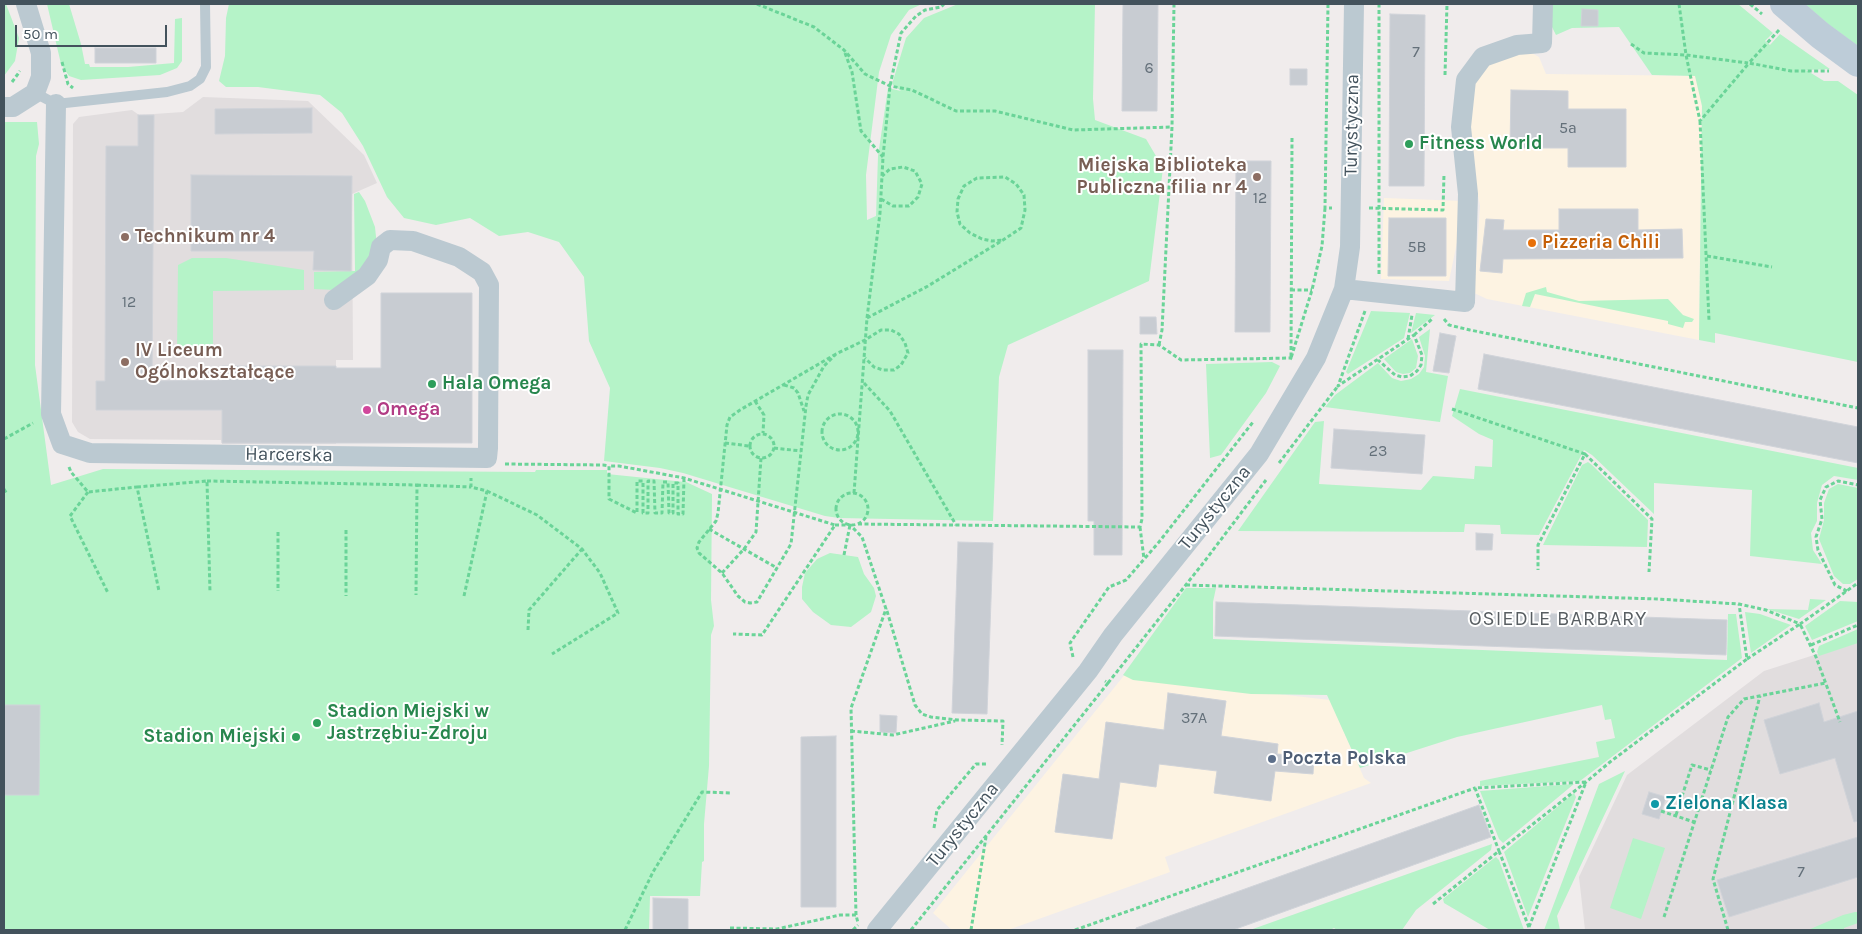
<!DOCTYPE html>
<meta charset="utf-8">
<style>
body{margin:0}
#map{position:relative;width:1862px;height:934px;overflow:hidden;background:#f0ecec;font-family:Karla,sans-serif}
canvas{display:block}
.frame{position:absolute;inset:0;border:5px solid #43525c;pointer-events:none}
.scale{position:absolute;left:15px;top:25px;width:152px;height:22px;box-sizing:border-box;border:2px solid #43525c;border-top:0;padding-left:6px;font-size:15px;line-height:18px;white-space:nowrap;color:#43525c;-webkit-text-stroke:4px #fff;paint-order:stroke}
</style>
<div id="map">
<canvas width="1862" height="934"></canvas>
<div class="frame"></div>
<div class="scale">50 m</div>
</div>
<script>
const g = document.querySelector('canvas').getContext('2d');
g.lineJoin = 'round';
function paint(path, color) { g.fillStyle = color; g.fill(path, 'evenodd'); }
const poly = rows => new Path2D(rows.map(r => 'M' + r).join(''));
function stroke(path, color, width, dash) { g.strokeStyle = color; g.lineWidth = width; g.lineCap = dash ? 'butt' : 'round'; g.setLineDash(dash || []); g.stroke(path); }
function write(font, color, halo, rows, align = 'center') {
  g.font = font + ' Karla,sans-serif'; g.lineWidth = 4; g.setLineDash([]); g.textBaseline = 'middle'; g.strokeStyle = halo; g.fillStyle = color; for (const [text, x, y, turn = 0] of rows) {
    g.save(); g.translate(x, y); g.rotate((+turn || 0) * Math.PI / 180); g.textAlign = isNaN(turn) ? turn : align; if (halo) g.strokeText(text, 0, 0); g.fillText(text, 0, 0); g.restore();
  }
}
const commercial = poly([
 [1528,51,1539,57,1546,74,1702,76,1699,340,1487,299,1474,293,1480,206,1466,134,1470,92,1483,66],
 [1384,198,1463,201,1464,208,1449,281,1381,279],
 [1126,673,1130,677,1330,700,1364,778,1371,783,1165,857,1170,872,1008,930,952,930,933,913]
]);
const education = poly([
 [203,97,308,101,364,155,377,183,352,194,353,360,336,360,336,444,222,444,221,440,90,439,78,432,72,422,73,124,79,117,132,110,139,115,183,112],
 [1858,641,1858,930,1585,930,1579,877,1627,775,1764,671]
]);
const green = poly([
 [4,4,6,4,19,38,15,61,4,76],
 [47,4,69,4,81,44,85,64,89,64,90,67,128,67,174,63,175,19,182,18,182,61,177,68,160,75,81,80,69,76,61,64],
 [229,4,922,4,909,10,891,35,879,72,866,175,867,220,876,216,878,156,888,88,901,91,892,84,906,38,924,18,958,4,1095,4,1093,99,1095,120,1146,139,1163,168,1149,281,1008,345,999,377,993,521,839,518,825,516,683,473,660,468,604,461,610,388,589,341,584,277,559,242,528,232,499,236,470,218,436,225,404,218,387,197,363,146,342,113,320,95,258,87,226,87,219,81,225,56,226,18],
 [1549,4,1738,4,1773,33,1765,41,1770,45,1780,34,1830,69,1806,70,1824,81,1838,81,1858,95,1858,362,1715,333,1715,343,1699,340,1702,106,1695,76,1652,75,1619,27,1572,28,1556,35,1549,21],
 [1805,4,1858,4,1858,46,1828,24],
 [4,122,37,122,39,144,36,156,35,365,51,485,103,469,535,472,536,470,607,470,607,474,685,482,686,480,686,482,712,494,711,600,714,626,711,635,709,766,704,824,704,861,702,862,700,896,650,896,649,930,4,930],
 [359,192,365,201,375,227,378,256,335,290,314,289,314,272,355,271,354,194],
 [192,258,226,258,304,270,304,290,213,291,213,351,177,352,178,265],
 [1546,287,1547,292,1579,301,1668,299,1683,315,1694,319,1692,322,1685,322,1683,328,1668,324,1668,321,1535,294,1530,307,1522,306,1526,293],
 [1371,311,1410,313,1404,338,1348,374,1346,372],
 [1416,313,1435,315,1411,333],
 [1430,329,1426,372,1448,376,1440,422,1325,407,1335,395,1378,363,1392,378,1401,381,1411,379,1419,374,1424,367,1425,356,1419,337],
 [1412,339,1418,356,1416,368,1410,373,1403,374,1396,372,1384,359],
 [1272,362,1280,366,1266,393,1221,455,1210,458,1206,364],
 [1460,389,1858,468,1858,480,1834,476,1822,485,1817,503,1817,521,1811,533,1813,550,1822,564,1750,556,1752,490,1654,483,1654,514,1592,455,1584,450,1539,535,1501,534,1500,525,1465,524,1464,532,1238,531,1315,422,1324,421,1319,484,1421,490,1433,476,1474,479,1475,466,1492,467,1493,440,1479,434,1452,416],
 [1588,462,1592,465,1648,520,1647,547,1543,545,1582,465],
 [1838,484,1858,488,1858,579,1850,584,1843,584,1834,576,1819,539,1824,520,1824,503,1829,489],
 [830,553,858,557,864,574,874,588,876,596,871,612,851,627,831,625,813,612,802,599,802,587,805,573,817,559],
 [1186,588,1216,588,1213,602,1213,639,1727,660,1728,614,1736,614,1742,658,1580,781,1480,786,1480,781,1599,757,1596,742,1615,738,1611,719,1605,720,1602,705,1457,737,1360,768,1327,695,1251,694,1133,680,1123,675],
 [1810,599,1826,600,1799,619,1767,609,1808,610],
 [1840,601,1858,602,1858,621,1812,640,1805,626],
 [1745,612,1760,614,1791,625,1751,653],
 [1858,629,1858,643,1819,656,1817,652,1819,646],
 [1625,771,1557,916,1560,930,1544,930,1599,784],
 [1574,784,1503,843,1499,839,1480,791],
 [1574,793,1576,797,1528,917,1504,852],
 [1633,838,1665,848,1641,919,1610,908],
 [1492,844,1491,850,1416,910,1402,930,1337,930,1334,928,1330,930,1250,930],
 [1496,857,1499,860,1524,930,1490,930,1444,903,1443,899,1493,859],
 [1855,912,1858,912,1858,923,1844,928,1844,930,1808,930,1843,915]
]);
const building = poly([
 [1123,4,1158,4,1157,111,1122,111,1123,4],
 [1582,9,1598,10,1598,26,1581,26,1582,9],
 [1390,14,1425,15,1424,186,1389,186,1390,14],
 [95,48,156,48,156,63,95,63,95,48],
 [1290,69,1307,69,1307,85,1290,85,1290,69],
 [1511,90,1568,91,1568,109,1626,109,1626,167,1568,167,1568,148,1510,148,1511,90],
 [312,108,312,133,215,134,215,109,312,108],
 [138,115,154,115,152,381,222,380,222,366,336,366,336,368,381,368,381,293,472,293,472,443,222,443,222,410,96,410,96,381,105,381,106,146,138,146,138,115],
 [1236,161,1271,161,1270,332,1235,332,1236,161],
 [191,175,352,176,351,271,313,270,314,251,191,251,191,175],
 [1559,209,1638,209,1638,230,1682,229,1683,258,1503,259,1502,273,1480,271,1486,219,1504,220,1503,230,1559,230,1559,209],
 [1389,218,1446,218,1446,276,1388,276,1389,218],
 [1140,317,1156,317,1157,334,1140,334,1140,317],
 [1440,333,1456,336,1449,373,1433,371,1440,333],
 [1088,350,1123,350,1122,555,1094,555,1094,521,1088,521,1088,350],
 [1484,354,1858,427,1858,463,1478,389,1484,354],
 [1334,429,1425,435,1422,474,1331,468,1334,429],
 [1476,533,1493,534,1492,550,1476,550,1476,533],
 [958,542,993,543,987,714,952,713,958,542],
 [1216,602,1727,620,1726,655,1215,636,1216,602],
 [1168,693,1226,701,1221,736,1278,744,1277,754,1314,757,1313,774,1275,771,1271,801,1214,793,1217,771,1159,764,1156,787,1120,782,1112,839,1055,832,1063,774,1099,779,1106,722,1164,730,1168,693],
 [1819,703,1824,722,1858,711,1858,821,1854,822,1835,758,1780,774,1764,720,1819,703],
 [4,705,40,705,39,795,4,795,4,705],
 [880,715,897,716,896,733,880,732,880,715],
 [836,736,836,907,801,907,801,737,836,736],
 [1649,792,1666,797,1659,819,1642,814,1649,792],
 [1479,805,1491,837,1233,930,1136,930,1136,928,1479,805],
 [1858,837,1858,877,1729,917,1717,880,1858,837],
 [653,898,688,899,688,930,653,930,653,898]
]);
const path = poly([
 [757,4,814,27,844,50,865,74,890,86,912,90,956,111,995,111,1073,130,1172,127],
 [1328,4,1325,208,1332,208],
 [1679,4,1686,55,1748,63],
 [1750,4,1762,14],
 [1779,30,1749,63,1791,71,1829,71],
 [1631,44,1644,53,1686,55,1700,121,1749,63],
 [845,53,852,72,861,131,883,157],
 [62,62,68,84,73,88],
 [1445,75,1447,4],
 [12,82,20,71],
 [1700,121,1709,320],
 [1292,138,1291,358,1312,290,1322,246,1325,208],
 [881,199,893,206,909,206,918,197,922,184,915,171,903,167,890,169,882,176],
 [1369,208,1443,210,1444,174],
 [1707,256,1772,267],
 [1379,274,1379,4],
 [1291,290,1312,290],
 [1365,311,1338,386,1414,335,1422,355,1421,365,1417,371,1410,376,1402,377,1395,375,1378,360],
 [867,318,928,286,1003,240,1021,228,1025,210,1024,195,1016,184,1005,177,977,178,964,186,958,199,957,212,960,224,970,233,982,239,992,241,1003,240],
 [1444,319,1449,325,1470,330,1858,408],
 [1414,335,1432,319],
 [1408,339,1412,315],
 [1159,345,1162,330,1172,127,1174,4],
 [836,354,740,410,730,417,727,425,718,513,716,521,699,542,697,548,699,553,722,573,738,596,745,602,750,603,757,602,791,544,806,406,808,395,824,366,836,354,865,340,881,330,891,330,899,334,905,343,908,353,901,365,894,370,883,370,874,367,865,358],
 [864,383,890,411,956,525],
 [784,385,794,388,798,393,804,411],
 [755,401,764,415,763,433],
 [1452,409,1585,454,1538,545,1538,570],
 '822 432a18 18 0 1 1 36 0a18 18 0 1 1-36 0Z',
 '750 446a12 12 0 1 1 24 0a12 12 0 1 1-24 0Z',
 [4,439,33,423],
 [725,443,749,446],
 [774,448,801,451],
 [1585,454,1652,519,1649,572],
 [1279,463,1338,386],
 [505,464,603,465,609,466],
 [69,467,71,472,88,492,137,487,159,591],
 [684,478,683,514,678,514,678,483,673,483,673,513,669,513,668,482,663,482,662,513,655,513,654,481,648,481,648,513,643,513,643,481,637,481,637,513,609,499,609,466,619,466,684,478,835,525,762,635,733,634],
 [207,481,417,485,416,595],
 [417,485,471,487],
 [137,487,207,481,210,592],
 [4,489,7,494],
 [487,491,537,515,582,549,600,573,618,613,552,654],
 [88,492,70,516,108,593],
 [854,493,867,318,880,213,883,157,890,86,901,33,916,16,925,10,941,7,944,4],
 '836 509a16 16 0 1 1 32 0a16 16 0 1 1-32 0Z',
 [858,524,1140,527,1142,519,1141,344,1159,345,1181,360,1291,358,1289,361],
 [835,525,850,525,862,537,886,609,851,708,856,915,858,923],
 [1140,527,1144,559],
 [709,529,777,568],
 [346,530,346,596],
 [278,532,278,591],
 [844,555,850,525],
 [722,573,744,549,756,532,761,458],
 [1186,585,1658,599,1739,604,1766,610,1800,624,1858,583],
 [1847,591,1835,585,1818,550,1816,537,1822,519,1820,500,1826,487,1838,481,1858,485],
 [464,596,487,491,471,487,471,478],
 [887,611,915,705,922,714,931,717,958,720,1003,721,1002,745],
 [528,630,529,610,582,549],
 [1811,645,1858,625],
 [1073,657,1070,643,1109,587,1126,580,1159,542,1253,422],
 [1747,659,1800,624,1816,657,1840,722],
 [1108,683,1204,562,1266,480],
 [851,731,893,735,955,721],
 [1661,811,1694,822],
 [1676,815,1692,765,1711,770],
 [934,828,937,810,976,764,986,764],
 [1433,904,1499,851,1530,930],
 [1664,917,1728,717,1744,699,1826,683],
 [1529,927,1586,782,1475,788,1499,851,1586,782,1610,762,1747,659,1739,604],
 [730,928,777,929,840,915,856,915],
 [625,930,653,872,702,792,731,793],
 [853,930,858,925],
 [911,930,1108,683,1105,681],
 [971,930,986,837],
 [1075,930,1475,788],
 [1728,930,1713,879,1760,696]
]);
const lane = poly([
 [35,93,56,104,167,92,190,86,200,79,206,67,205,4]
]);
const street = poly([
 [56,104,51,414,62,444,90,453,487,458,488,448,489,285,482,272,459,257,413,241,390,240,381,247,378,260,367,276,334,300],
 [4,107,13,107,35,93,41,77,41,53,26,4],
 [1344,289,1465,302,1468,194,1461,127,1466,80,1483,57,1517,45,1542,43,1543,4],
 [877,930,1088,671,1113,635,1259,454,1316,358,1344,289,1350,247,1354,4]
]);
const secondary = poly([
 [1784,4,1820,35,1858,63]
]);
const markers = [
 [1409,144,5,"#2e9e5b"],
 [1257,177,5,"#8d6e63"],
 [125,237,5,"#8d6e63"],
 [1532,243,5,"#e8710a"],
 [125,362,5,"#8d6e63"],
 [432,384,5,"#2e9e5b"],
 [367,410,5,"#d1479c"],
 [317,723,5,"#2e9e5b"],
 [296,737,5,"#2e9e5b"],
 [1272,759,5,"#5c6f8a"],
 [1655,804,5,"#0f9aa8"]
];
const numberNames = [
 ["7",1416,52],
 ["6",1149,68],
 ["5a",1568,128],
 ["12",1260,198],
 ["5B",1417,247],
 ["12",129,302],
 ["23",1378,451],
 ["37A",1194,718],
 ["7",1801,872]
];
const streetNames = [
 ["Turystyczna",1352,125,-89],
 ["Harcerska",289,455,1],
 ["Turystyczna",1215,508,-51],
 ["Turystyczna",963,825,-51]
];
const leisureNames = [
 ["Fitness World",1419,144],
 ["Hala Omega",442,384],
 ["Stadion Miejski w",327,712],
 ["Jastrzębiu-Zdroju",327,734],
 ["Stadion Miejski",286,737,"right"]
];
const educationNames = [
 ["Miejska Biblioteka",1247,166,"right"],
 ["Publiczna filia nr 4",1247,188,"right"],
 ["Technikum nr 4",135,237],
 ["IV Liceum",135,351],
 ["Ogólnokształcące",135,373]
];
const foodNames = [
 ["Pizzeria Chili",1542,243]
];
const hotelNames = [
 ["Omega",377,410]
];
const serviceNames = [
 ["Poczta Polska",1282,759]
];
const cultureNames = [
 ["Zielona Klasa",1665,804]
];
const neighbourhoodNames = [
 ["OSIEDLE BARBARY",1558,619]
];
paint(commercial, '#fdf3e2');
paint(education, '#e1ddde');
paint(green, '#b5f3c8');
paint(building, '#c8ccd2');
stroke(building, '#d0d3d9', 1);
stroke(path, '#6ad498', 3, [4, 2.5]);
stroke(lane, '#bbc9d1', 10);
stroke(street, '#bbc9d1', 20);
stroke(secondary, '#bdccd8', 28);
for (const [x, y, r, color] of markers) { const dot = new Path2D(); dot.arc(x, y, r, 0, 2 * Math.PI); g.fillStyle = color; g.fill(dot); stroke(dot, '#fff', 2); }
write('16px', '#64707a', null, numberNames);
write('19px', '#43525c', '#fff', streetNames);
write('bold 19px', '#27864d', '#fff', leisureNames, 'left');
write('bold 19px', '#785e54', '#fff', educationNames, 'left');
write('bold 19px', '#c56008', '#fff', foodNames, 'left');
write('bold 19px', '#b23c85', '#fff', hotelNames, 'left');
write('bold 19px', '#4e5e75', '#fff', serviceNames, 'left');
write('bold 19px', '#0d838f', '#fff', cultureNames, 'left');
g.letterSpacing = '1px';
write('20px', '#585e62', '#fff', neighbourhoodNames);
g.letterSpacing = '0px';
</script>
